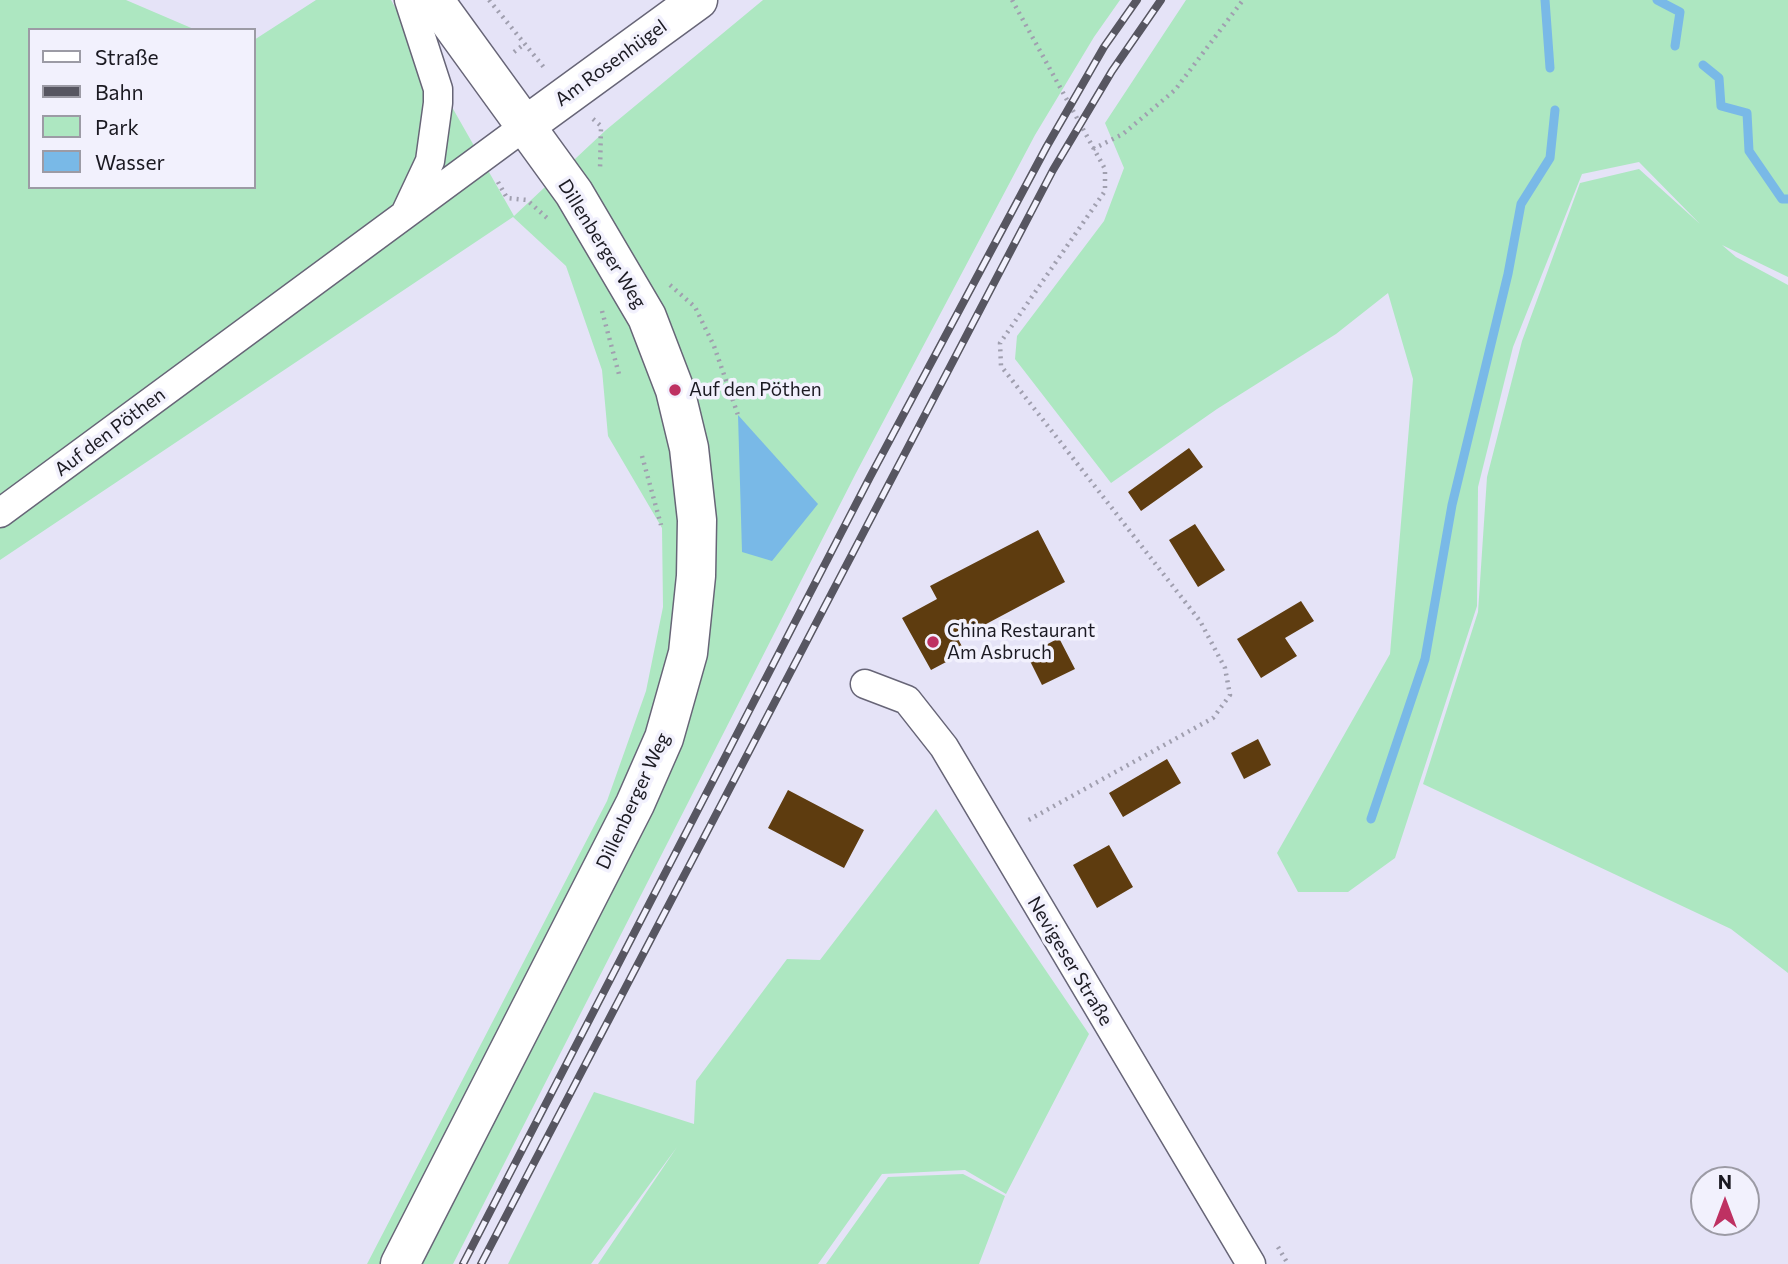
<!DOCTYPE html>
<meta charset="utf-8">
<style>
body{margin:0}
#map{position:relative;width:1788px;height:1264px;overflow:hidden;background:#e5e3f7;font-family:Commissioner,sans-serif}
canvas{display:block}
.legend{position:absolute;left:28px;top:28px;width:228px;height:161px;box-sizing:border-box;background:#f2f1fd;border:2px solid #9c9ba5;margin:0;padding:9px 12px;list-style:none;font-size:21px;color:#1b1a22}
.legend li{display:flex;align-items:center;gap:14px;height:35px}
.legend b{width:35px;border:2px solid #9c9ba5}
.north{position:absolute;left:1690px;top:1166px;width:70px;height:70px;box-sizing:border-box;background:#f2f1fd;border:2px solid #9c9ba5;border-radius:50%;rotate:0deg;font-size:19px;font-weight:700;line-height:28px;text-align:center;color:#1b1a22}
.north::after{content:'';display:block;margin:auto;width:24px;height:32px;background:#be3162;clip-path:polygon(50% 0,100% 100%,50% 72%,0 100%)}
</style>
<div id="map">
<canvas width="1788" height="1264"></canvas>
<ul class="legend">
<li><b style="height:9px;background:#fff"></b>Straße</li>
<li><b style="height:9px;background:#575661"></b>Bahn</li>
<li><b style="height:19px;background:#ade7c1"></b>Park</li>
<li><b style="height:19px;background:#79b9e7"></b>Wasser</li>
</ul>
<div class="north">N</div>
</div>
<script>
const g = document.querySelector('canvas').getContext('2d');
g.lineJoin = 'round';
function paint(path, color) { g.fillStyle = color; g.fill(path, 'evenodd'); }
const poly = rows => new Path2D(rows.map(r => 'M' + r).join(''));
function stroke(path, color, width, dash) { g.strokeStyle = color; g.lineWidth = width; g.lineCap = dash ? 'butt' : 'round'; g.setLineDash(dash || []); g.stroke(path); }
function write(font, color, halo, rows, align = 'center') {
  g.font = font + ' Commissioner,sans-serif'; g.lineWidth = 7; g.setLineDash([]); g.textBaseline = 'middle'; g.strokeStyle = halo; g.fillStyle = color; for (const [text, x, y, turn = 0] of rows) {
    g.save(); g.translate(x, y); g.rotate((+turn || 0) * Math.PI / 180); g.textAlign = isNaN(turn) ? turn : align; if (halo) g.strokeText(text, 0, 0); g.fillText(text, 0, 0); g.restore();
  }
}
const green = poly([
 [0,0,126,0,196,30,30,30,30,187,254,187,254,40,316,0,391,0,514,216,606,130,763,0,1120,0,1094,37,1035,135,856,473,453,1264,367,1264,607,801,646,691,663,607,662,528,608,436,602,370,566,266,513,217,0,560],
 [1186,0,1788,0,1788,277,1722,245,1736,257,1788,285,1788,973,1731,929,1423,784,1478,612,1487,477,1522,341,1580,183,1639,169,1700,224,1639,162,1582,174,1513,347,1478,487,1477,606,1395,858,1348,892,1298,892,1277,853,1390,654,1413,379,1388,293,1336,334,1217,409,1111,483,1015,359,1017,336,1104,221,1124,168,1105,123],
 [936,809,1089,1034,1006,1194,965,1170,882,1174,818,1264,598,1264,677,1147,591,1264,508,1264,594,1092,694,1124,696,1081,787,959,820,960],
 [963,1174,1005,1196,979,1264,826,1264,888,1177]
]);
const water = poly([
 [738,415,818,504,772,561,742,552]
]);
const stream = poly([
 [1545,0,1550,68],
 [1657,0,1680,12,1675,46],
 [1703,65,1719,78,1721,106,1747,113,1749,151,1782,199,1788,199],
 [1371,819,1425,659,1452,505,1508,274,1521,204,1550,158,1555,110]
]);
const building = poly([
 [1189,448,1203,467,1141,511,1128,492],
 [1195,524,1225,570,1198,587,1169,540],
 [1038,530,1065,582,958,639,965,652,931,670,902,618,937,599,930,586],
 [1301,601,1314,621,1285,638,1297,656,1261,678,1237,639],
 [1059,638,1075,669,1042,685,1027,655],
 [1258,739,1271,765,1244,779,1231,753],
 [1167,759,1181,783,1123,817,1109,793],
 [788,790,864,830,844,868,768,828],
 [1109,845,1133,887,1097,908,1073,865]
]);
const path = poly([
 [489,0,546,70],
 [1012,0,1105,169,1105,191,1000,343,1001,366,1200,621,1225,668,1230,695,1213,718,1025,822],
 [514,52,523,45],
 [593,119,601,126,600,170],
 [1093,149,1123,134,1175,90,1243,0],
 [498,182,507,198,527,200,547,218],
 [670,285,695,307,714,346,738,415],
 [602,311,620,378],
 [642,456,661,525],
 [1278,1247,1288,1264]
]);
const street = poly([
 [406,212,430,161,438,103,438,89,409,0],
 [0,513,525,126],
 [865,684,907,700,944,747,1251,1264]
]);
const secondary = poly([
 [525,126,698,0],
 [400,1264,635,804,664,738,688,653,696,576,697,520,689,448,675,390,647,317,574,193,434,0]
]);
const rail = poly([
 [463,1264,870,477,1047,146,1104,47,1137,0],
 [481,1264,1053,170,1112,71,1161,0]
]);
const markers = [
 [675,390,7,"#be3162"],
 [933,642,7,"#be3162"]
];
const streetNames = [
 ["Am Rosenhügel",611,63,-36],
 ["Dillenberger Weg",602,244,58],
 ["Auf den Pöthen",110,432,-37],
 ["Dillenberger Weg",633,801,-65],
 ["Nevigeser Straße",1070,961,59]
];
const poiNames = [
 ["Auf den Pöthen",689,390],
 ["China Restaurant",947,631],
 ["Am Asbruch",947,653]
];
paint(green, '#ade7c1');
paint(water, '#79b9e7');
stroke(stream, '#79b9e7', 9);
paint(building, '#5e3c0f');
stroke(street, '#676577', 31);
stroke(secondary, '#676577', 41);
stroke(path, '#a09faf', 4.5, [2, 5]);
stroke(street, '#fff', 28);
stroke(secondary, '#fff', 38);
stroke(rail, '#575661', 8);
stroke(rail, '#f2f1fd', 5, [16]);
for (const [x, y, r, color] of markers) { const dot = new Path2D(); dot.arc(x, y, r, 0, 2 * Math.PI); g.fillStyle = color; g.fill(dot); stroke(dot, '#f2f1fd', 2.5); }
write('19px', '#1b1a22', '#f2f1fd', streetNames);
write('19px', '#1b1a22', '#f2f1fd', poiNames, 'left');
</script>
